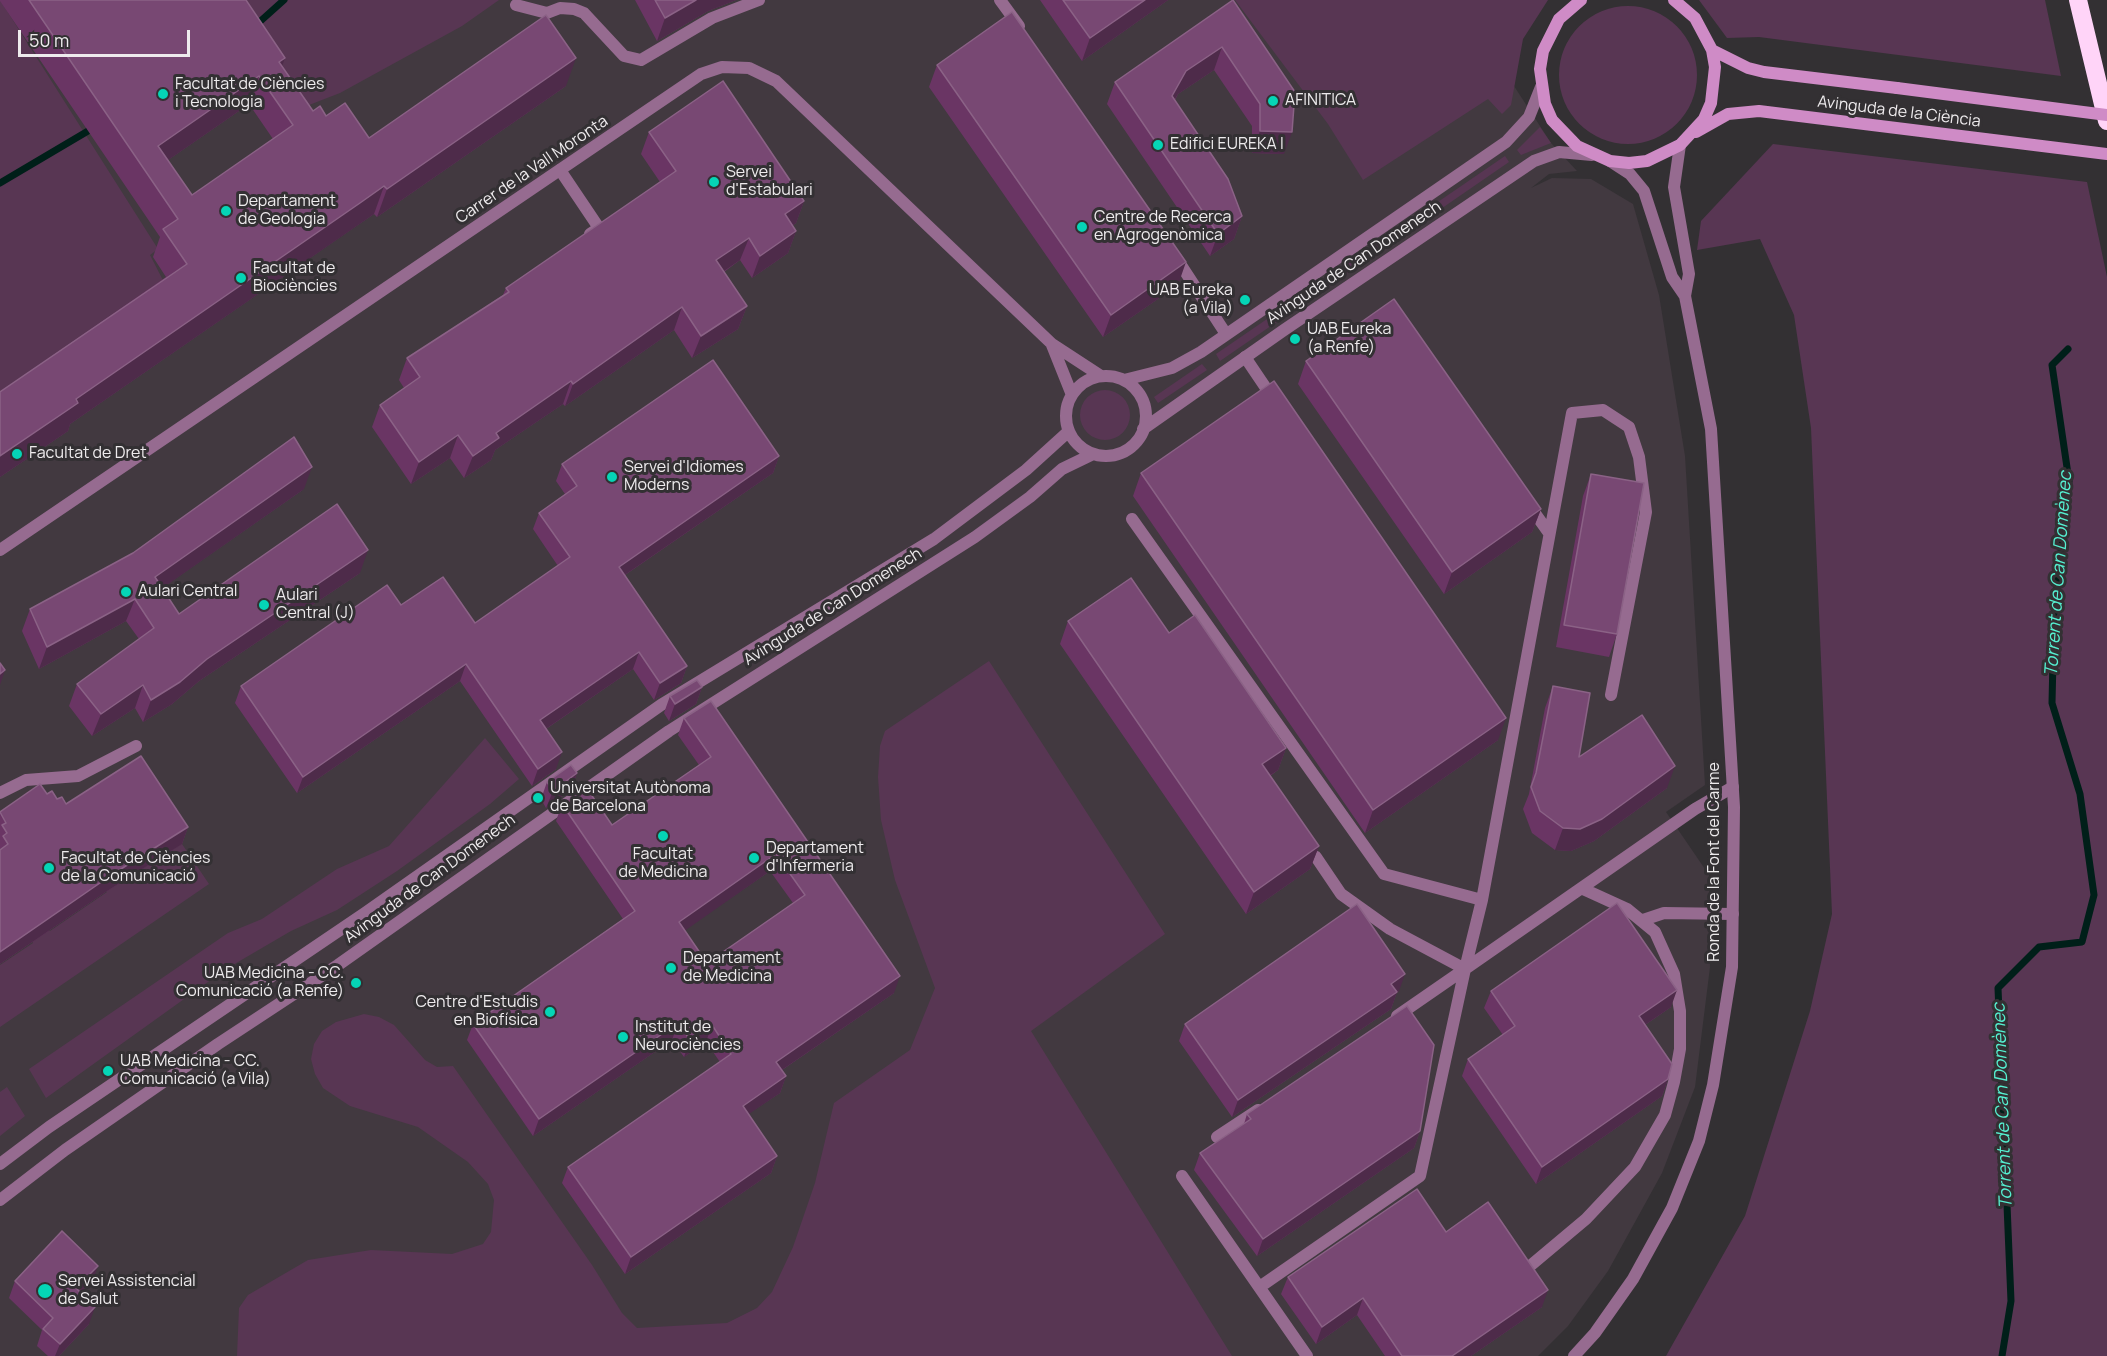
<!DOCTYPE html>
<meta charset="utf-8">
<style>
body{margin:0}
#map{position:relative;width:2107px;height:1356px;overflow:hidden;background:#333033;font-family:Manrope,sans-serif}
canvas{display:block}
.scale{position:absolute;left:18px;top:30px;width:172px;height:27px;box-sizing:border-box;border:3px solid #eeebed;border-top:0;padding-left:8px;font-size:18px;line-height:21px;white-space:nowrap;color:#eeebed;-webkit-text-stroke:4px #333033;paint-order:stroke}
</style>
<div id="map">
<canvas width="2107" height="1356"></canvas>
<div class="scale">50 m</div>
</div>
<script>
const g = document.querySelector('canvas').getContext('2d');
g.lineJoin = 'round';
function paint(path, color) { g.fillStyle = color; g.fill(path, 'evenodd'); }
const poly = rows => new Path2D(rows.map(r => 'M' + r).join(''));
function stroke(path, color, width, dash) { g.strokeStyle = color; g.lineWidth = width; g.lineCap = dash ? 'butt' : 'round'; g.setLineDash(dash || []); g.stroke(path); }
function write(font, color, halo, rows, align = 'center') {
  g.font = font + ' Manrope,sans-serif'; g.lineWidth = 6; g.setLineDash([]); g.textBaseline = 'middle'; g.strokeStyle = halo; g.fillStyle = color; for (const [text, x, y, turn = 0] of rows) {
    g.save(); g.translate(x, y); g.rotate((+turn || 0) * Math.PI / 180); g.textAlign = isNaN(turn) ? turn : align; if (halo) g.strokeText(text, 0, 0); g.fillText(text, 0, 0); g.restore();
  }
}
const built = poly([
 [0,0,1543,0,1520,39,1514,86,1551,143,1577,171,1549,174,1531,188,1552,178,1591,179,1633,204,1659,295,1685,456,1705,785,1666,812,1709,875,1710,967,1695,1087,1662,1173,1608,1271,1568,1326,1538,1356,0,1356]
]);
const green = poly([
 [0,0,158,249,150,255,169,292,0,408],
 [206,0,499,0,462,26,340,93,278,117],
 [1235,0,1548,0,1523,39,1511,105,1502,114,1488,99,1363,180,1328,124],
 [1699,0,2045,0,2061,76,1759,37,1727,38],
 '1559 75a69 69 0 1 1 138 0a69 69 0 1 1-138 0Z',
 [1540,127,1551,143,1521,155,1517,150],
 [1773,144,2087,182,2107,277,2107,1356,1666,1356,1745,1216,1810,1011,1832,914,1811,428,1794,315,1760,239,1697,250,1701,221],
 [1505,156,1509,162,1220,361,1216,354],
 [1202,364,1207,370,1158,403,1154,397],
 '1080 415a25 25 0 1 1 50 0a25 25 0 1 1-50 0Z',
 [989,661,1165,934,1031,1031,1232,1356,237,1356,239,1308,248,1295,308,1260,371,1250,452,1254,483,1244,491,1232,494,1200,488,1184,468,1162,418,1127,350,1106,323,1088,315,1074,311,1059,314,1044,322,1031,336,1022,364,1014,379,1017,394,1025,425,1060,437,1067,453,1066,592,1265,622,1313,637,1328,727,1323,757,1308,772,1292,793,1247,815,1183,834,1103,910,1050,935,988,895,880,881,820,878,777,880,746,885,731],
 [485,738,519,779,490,804,397,871,337,910,291,931,226,969,46,1098,29,1069,228,933,262,919,337,869,389,846],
 [182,844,209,884,0,1027,0,965,33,943,16,916,50,931,107,892,90,866,123,881],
 [7,1087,25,1116,0,1136,0,1092]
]);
const stream = poly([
 [255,26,284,0],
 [0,183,88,131],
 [2002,1356,2011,1301,1998,988,2039,947,2082,942,2094,895,2080,794,2052,703,2054,615,2069,481,2052,365,2068,349]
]);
const lane = poly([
 [1000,0,1019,26],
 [516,5,547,13,560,8,574,9,584,13,624,56,641,60,712,18,759,0],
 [560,170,599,228,590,234],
 [1175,256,1226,334],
 [1245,357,1274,400],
 [1529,505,1549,533],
 [1132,519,1384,874,1482,900],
 [1316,857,1341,894,1390,929,1465,969],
 [1643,920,1664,913,1733,914],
 [1397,1016,1465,969,1482,900,1572,413,1603,410,1629,427,1639,457,1646,512,1611,695],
 [1217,1137,1258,1110],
 [1182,1176,1307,1356],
 [1530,1266,1586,1219,1635,1167,1665,1115,1674,1082,1680,1049,1680,1011,1674,974,1655,932,1627,909,1581,888],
 [1261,1286,1420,1176,1465,969,1695,809,1733,787]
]);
const street = poly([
 [1610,161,1630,174,1644,191,1672,277,1685,296],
 [1052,345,1072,395],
 '1066 416a40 40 0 1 1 80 0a40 40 0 1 1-80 0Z',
 [1124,380,1172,368,1201,352,1506,142,1529,117,1541,87],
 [1143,429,1284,330,1534,161,1559,152,1592,155],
 [0,550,701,74,722,67,749,68,776,81,1052,344,1101,376],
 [0,793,26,780,78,776,136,746],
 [0,1164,49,1127,365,913,661,705,934,539,1026,470,1069,431],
 [0,1200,65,1150,218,1044,338,965,669,731,975,537,1030,497,1062,469,1093,454],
 [1574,1356,1595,1333,1633,1279,1672,1208,1699,1141,1713,1085,1732,967,1734,807,1711,429,1685,296,1689,274,1674,187,1680,145]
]);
const secondary = poly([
 [1581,0,1559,19,1543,51,1540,69,1545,104,1552,120,1577,146,1610,161,1629,163,1647,161,1680,145,1704,119,1711,103,1715,67,1712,50,1695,18,1674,0],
 [1712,50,1748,68,1764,72,1897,88],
 [1696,132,1728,114,1759,111,2107,154]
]);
const highway = poly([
 [2078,0,2107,121]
]);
const secondaryBridge = poly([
 [1897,88,2107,115]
]);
const wall = poly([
 [0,0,246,0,282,66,313,111,326,116,369,138,566,86,377,217,374,214,349,231,70,424,68,431,0,477,0,392,166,277,153,257,160,237,0,1],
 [249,104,273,139,192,195,168,160],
 [635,0,736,0,708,11,657,41],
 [1040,0,1168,0,1082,61],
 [1233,0,1284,154,1252,153,1252,126,1214,70,1178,94,1175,100,1242,216,1234,239,1210,256,1107,104,1115,82],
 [937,65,1178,285,1103,337,929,87],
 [649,132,804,201,796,223,792,226,796,231,788,253,752,278,740,260,724,272,747,306,738,329,692,358,674,330,565,406,563,404,495,450,491,460,464,478,450,458,411,484,372,427,380,405,404,388,399,380,407,358,503,295,506,288,660,182,641,154],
 [1306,361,1541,509,1532,532,1444,594,1298,384],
 [779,456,773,473,625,575,687,666,681,683,654,700,633,669,546,729,556,769,532,786,460,681,297,793,235,703,241,686,401,605,475,623,558,566,533,529,539,513,565,494,556,481,562,464],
 [1141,473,1498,740,1365,833,1133,496],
 [1591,474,1617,634,1609,657,1556,647,1583,496],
 [304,489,162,588,179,614,360,573,199,681,172,704,143,722,135,708,92,736,69,706,77,684,139,639,126,621,39,669,22,631,30,609],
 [1068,621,1169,633,1286,748,1278,770,1270,776,1319,846,1310,869,1246,914,1060,644],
 [1553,686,1579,757,1667,788,1594,841,1571,851,1555,850,1532,833,1523,809,1529,794,1545,708],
 [702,687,696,704,669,721,664,713,670,696],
 [684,718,894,993,782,1070,786,1076,780,1093,748,1114,777,1156,771,1173,625,1274,562,1183,568,1167,720,1062,706,1042,684,1057,672,1040,533,1136,467,1040,473,1024,623,919,556,821,562,804,612,825,699,765,678,735],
 [770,871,793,903,707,963,684,930],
 [577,773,571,790,546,808,541,799,547,782],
 [47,794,66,804,188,827,182,844,107,891,0,964,0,812],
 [1399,991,1397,992,1391,1009,1232,1117,1179,1041,1185,1024],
 [1491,991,1671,1007,1645,1025,1668,1079,1662,1096,1536,1184,1462,1076,1468,1059,1503,1035,1484,1008],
 [1247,1114,1420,1131,1414,1148,1257,1256,1194,1170,1200,1153,1244,1124],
 [1446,1232,1542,1307,1471,1356,1385,1356,1357,1315,1316,1344,1281,1294,1288,1277],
 [15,1281,92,1283,82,1293,89,1324,59,1356,48,1356,37,1346,42,1330,9,1298]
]);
const shadedWall = poly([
 [696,0,736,0,708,11,657,41,665,18],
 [1145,0,1168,0,1082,61,1090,38],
 [1222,47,1214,70,1178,94,1164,118,1172,96,1186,71],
 [285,58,275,86,279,62],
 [576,58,566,86,377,217,387,189],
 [259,76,249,104,148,174,158,146],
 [1260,131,1292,132,1284,154,1252,153],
 [384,186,374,214,70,424,68,431,0,477,0,456,76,399],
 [804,201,796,223,776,237,785,214],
 [1242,216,1234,239,1210,256,1218,234],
 [796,231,788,253,752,278,760,256],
 [749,238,740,260,708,282,716,260],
 [1186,262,1178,285,1103,337,1111,315],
 [747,306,738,329,692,358,701,336],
 [682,307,674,330,565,406,573,384],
 [571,381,563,404,495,450,491,460,464,478,473,456,496,433],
 [458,435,450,458,411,484,419,462],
 [779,456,773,473,613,583,619,567],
 [312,467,304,489,147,599,155,577],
 [1541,509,1532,532,1444,594,1452,572],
 [368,550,360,573,199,681,172,704,143,722,151,700,207,659],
 [135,599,126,621,39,669,47,647],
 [639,652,633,669,534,737,540,720],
 [466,664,460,681,297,793,303,777],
 [687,666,681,683,654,700,660,683],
 [5,670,0,685,0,674],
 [143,685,135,708,92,736,101,714],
 [702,687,696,704,669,721,675,704],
 [1506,718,1498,740,1365,833,1373,810],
 [1286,748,1278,770,1254,786,1262,764],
 [562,752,556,769,532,786,538,769],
 [1675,766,1667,788,1594,841,1571,851,1555,850,1563,828],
 [577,773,571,790,546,808,553,791],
 [188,827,182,844,107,891,0,964,0,952,113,874],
 [1319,846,1310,869,1246,914,1254,892],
 [776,854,770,871,673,939,679,922],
 [1405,974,1399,991,1391,997,1397,992,1391,1009,1232,1117,1238,1100],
 [900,976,894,993,770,1078,776,1062],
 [1677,990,1671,1007,1633,1033,1639,1016],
 [678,1023,672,1040,533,1136,539,1119],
 [712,1025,706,1042,684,1057,690,1040],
 [786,1076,780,1093,737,1122,743,1106],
 [1668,1079,1662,1096,1536,1184,1542,1167],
 [1420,1131,1414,1148,1257,1256,1263,1239],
 [777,1156,771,1173,625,1274,631,1257],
 [98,1266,92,1283,70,1305,76,1288],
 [1548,1290,1542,1307,1471,1356,1452,1356],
 [1363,1298,1357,1315,1316,1344,1322,1327],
 [95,1307,89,1324,59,1356,55,1356,60,1344]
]);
const building = poly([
 [29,0,246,0,285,58,279,62,313,111,320,106,326,116,345,103,369,138,546,15,576,58,387,189,384,186,360,203,76,399,78,403,0,456,0,392,187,264,163,229,178,219,29,0],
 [259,76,293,125,192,195,158,146,259,76],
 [655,0,696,0,665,18,655,0],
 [1063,0,1145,0,1090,38,1063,0],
 [1233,0,1295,92,1292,132,1260,131,1260,104,1222,47,1186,71,1172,96,1228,179,1242,216,1218,234,1115,82,1233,0],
 [1012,12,1186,262,1111,315,937,65,1012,12],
 [723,81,804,201,785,214,796,231,760,256,749,238,716,260,747,306,701,336,682,307,573,384,571,381,496,433,499,438,473,456,458,435,419,462,380,405,420,377,407,358,509,292,506,288,676,171,649,132,723,81],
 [1394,299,1541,509,1452,572,1306,361,1394,299],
 [713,360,779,456,619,567,687,666,660,683,639,652,540,720,562,752,538,769,466,664,303,777,241,686,387,585,401,605,443,577,475,623,570,557,539,513,577,486,562,464,713,360],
 [1274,381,1506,718,1373,810,1141,473,1274,381],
 [294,437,312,467,155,577,179,614,337,504,368,550,207,659,180,682,151,700,143,685,101,714,77,684,154,628,135,599,47,647,30,609,133,553,294,437],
 [1591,474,1644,483,1617,634,1564,625,1591,474],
 [1131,578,1169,633,1195,615,1286,748,1262,764,1319,846,1254,892,1068,621,1131,578],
 [0,663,5,670,0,674,0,663],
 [697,680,702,687,675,704,670,696,697,680],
 [1553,686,1590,693,1579,757,1642,715,1675,766,1602,819,1580,829,1563,828,1540,811,1531,787,1536,773,1553,686],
 [711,701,900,976,776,1062,786,1076,743,1106,777,1156,631,1257,568,1167,731,1054,712,1025,690,1040,678,1023,539,1119,473,1024,635,911,562,804,586,787,612,825,711,757,684,718,711,701],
 [776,854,805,895,707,963,679,922,776,854],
 [141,756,188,827,113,874,0,952,0,850,8,844,3,836,7,833,2,825,6,823,0,812,40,784,47,794,52,791,57,799,62,797,66,804,141,756],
 [571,765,577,773,553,791,547,782,571,765],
 [1617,903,1677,990,1639,1016,1672,1064,1668,1079,1542,1167,1468,1059,1515,1026,1491,991,1617,903],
 [1357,904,1405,974,1391,984,1397,992,1238,1100,1185,1024,1357,904],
 [1407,1006,1434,1045,1420,1131,1263,1239,1200,1153,1251,1119,1247,1114,1407,1006],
 [1417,1189,1446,1232,1488,1202,1548,1290,1452,1356,1402,1356,1363,1298,1322,1327,1288,1277,1417,1189],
 [62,1231,98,1266,76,1288,95,1307,60,1344,43,1329,53,1318,15,1281,62,1231]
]);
const markers = [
 [163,94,6,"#05d5b6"],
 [1273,101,6,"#05d5b6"],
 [1158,145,6,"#05d5b6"],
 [714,182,6,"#05d5b6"],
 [226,211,6,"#05d5b6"],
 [1082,227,6,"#05d5b6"],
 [241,278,6,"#05d5b6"],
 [1245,300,6,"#05d5b6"],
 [1295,339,6,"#05d5b6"],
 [17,454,6,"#05d5b6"],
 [612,477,6,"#05d5b6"],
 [126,592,6,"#05d5b6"],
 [264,605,6,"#05d5b6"],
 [538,798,6,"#05d5b6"],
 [663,836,6,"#05d5b6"],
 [754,858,6,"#05d5b6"],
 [49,868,6,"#05d5b6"],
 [671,968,6,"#05d5b6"],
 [356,983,6,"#05d5b6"],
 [550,1012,6,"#05d5b6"],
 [623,1037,6,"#05d5b6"],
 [108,1071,6,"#05d5b6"],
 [45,1291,8,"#05d5b6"]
];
const poiNames = [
 ["Facultat de Ciències",175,85],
 ["i Tecnologia",175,103],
 ["AFINITICA",1285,101],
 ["Edifici EUREKA I",1170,145],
 ["Servei",726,173],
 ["d'Estabulari",726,191],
 ["Departament",238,202],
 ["de Geologia",238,220],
 ["Centre de Recerca",1094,218],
 ["en Agrogenòmica",1094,236],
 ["Facultat de",253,269],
 ["Biociències",253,287],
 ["UAB Eureka",1233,291,"right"],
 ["(a Vila)",1233,309,"right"],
 ["UAB Eureka",1307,330],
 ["(a Renfe)",1307,348],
 ["Facultat de Dret",29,454],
 ["Servei d'Idiomes",624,468],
 ["Moderns",624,486],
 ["Aulari Central",138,592],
 ["Aulari",276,596],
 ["Central (J)",276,614],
 ["Universitat Autònoma",550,789],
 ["de Barcelona",550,807],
 ["Departament",766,849],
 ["d'Infermeria",766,867],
 ["Facultat",663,855,"center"],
 ["de Medicina",663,873,"center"],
 ["Facultat de Ciències",61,859],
 ["de la Comunicació",61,877],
 ["Departament",683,959],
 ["de Medicina",683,977],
 ["UAB Medicina - CC.",344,974,"right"],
 ["Comunicació (a Renfe)",344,992,"right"],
 ["Centre d'Estudis",538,1003,"right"],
 ["en Biofísica",538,1021,"right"],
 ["Institut de",635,1028],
 ["Neurociències",635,1046],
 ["UAB Medicina - CC.",120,1062],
 ["Comunicació (a Vila)",120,1080],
 ["Servei Assistencial",58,1282],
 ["de Salut",58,1300]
];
const streetNames = [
 ["Avinguda de la Ciència",1899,112,7],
 ["Carrer de la Vall Moronta",532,170,-34],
 ["Avinguda de Can Domenech",1354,263,-34],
 ["Avinguda de Can Domenech",833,607,-32],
 ["Ronda de la Font del Carme",1715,862,-90],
 ["Avinguda de Can Domenech",430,879,-36]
];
const waterNames = [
 ["Torrent de Can Domènec",2059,574,-86],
 ["Torrent de Can Domènec",2003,1106,-92]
];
paint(built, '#423940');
paint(green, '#583653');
stroke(stream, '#001f19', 7);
stroke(lane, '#966b90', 12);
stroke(street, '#966b90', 12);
stroke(secondary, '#cf8bc6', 12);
stroke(highway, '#ffd4f8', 18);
stroke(secondaryBridge, '#cf8bc6', 12);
paint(wall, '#6a3564');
paint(shadedWall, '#4e2b4a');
paint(building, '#784873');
stroke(building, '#8b6286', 1.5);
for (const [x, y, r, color] of markers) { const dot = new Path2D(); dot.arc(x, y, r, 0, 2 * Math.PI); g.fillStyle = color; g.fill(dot); stroke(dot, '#333033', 2); }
write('16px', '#eeebed', '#333033', poiNames, 'left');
write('16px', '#eeebed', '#333033', streetNames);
write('italic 18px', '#55f0d1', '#333033', waterNames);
</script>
